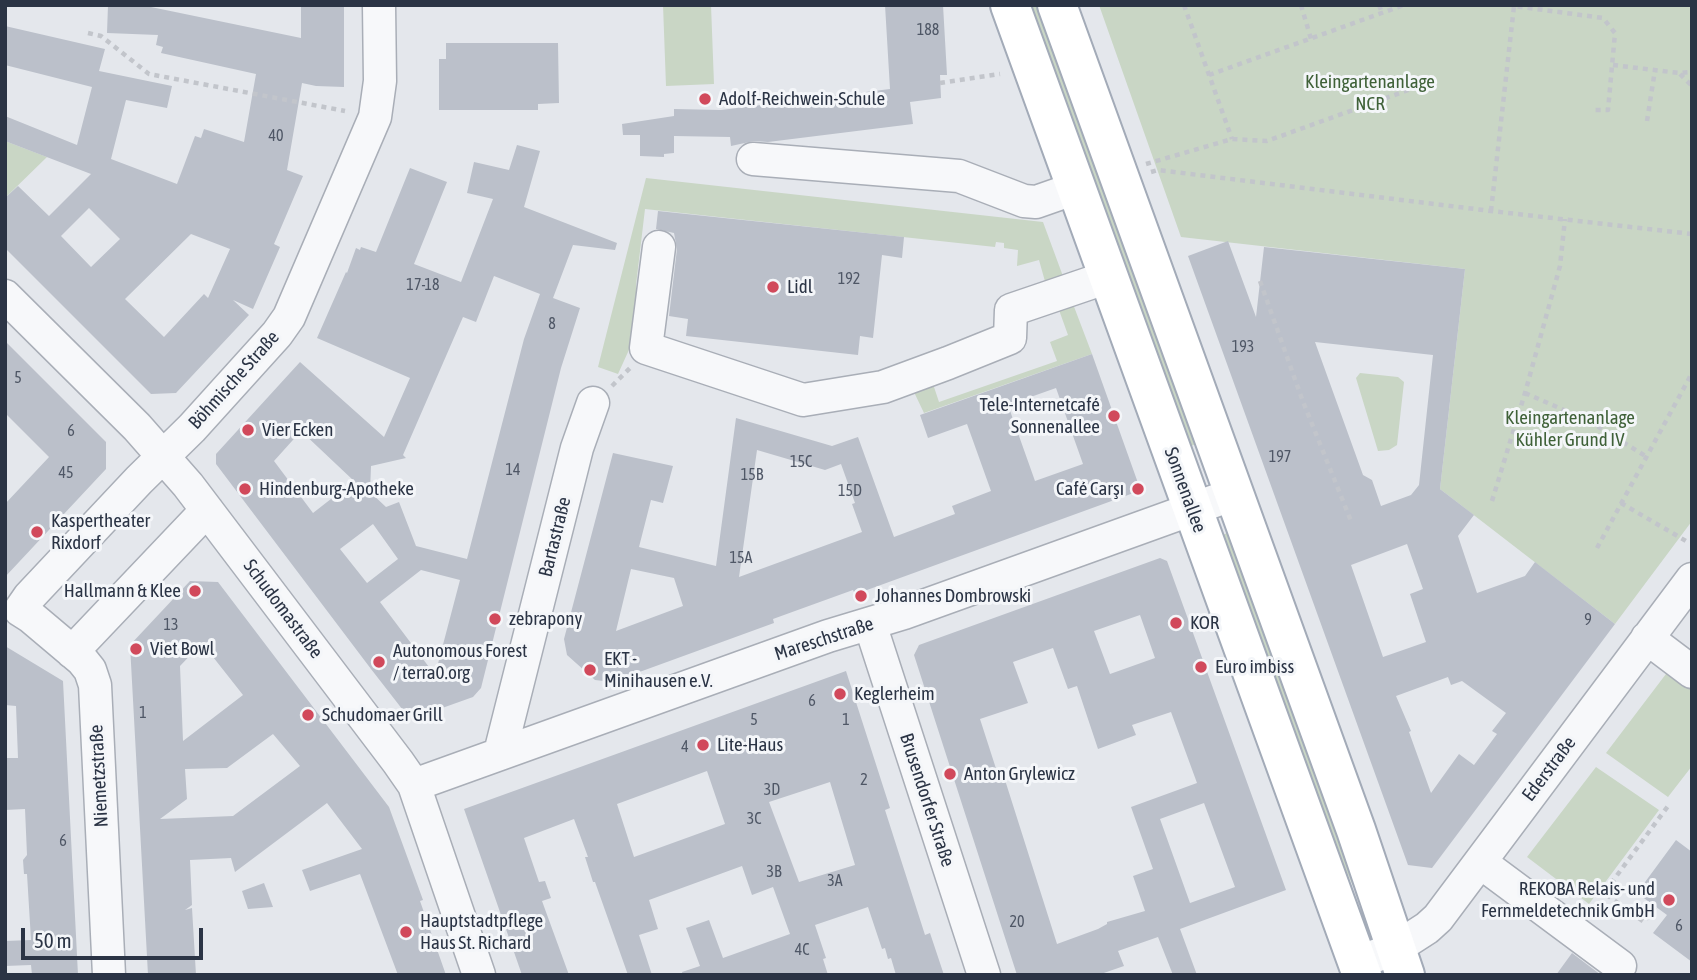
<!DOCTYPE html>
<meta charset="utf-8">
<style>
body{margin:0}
#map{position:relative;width:1697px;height:980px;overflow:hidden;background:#e4e7ec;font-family:"Asap Condensed",sans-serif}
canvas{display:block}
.frame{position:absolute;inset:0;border:7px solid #2b3445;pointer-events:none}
.scale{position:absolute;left:21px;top:928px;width:182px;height:32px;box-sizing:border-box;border:4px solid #2b3445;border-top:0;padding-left:9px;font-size:21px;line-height:24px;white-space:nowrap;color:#2b3445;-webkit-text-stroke:5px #f4f6f9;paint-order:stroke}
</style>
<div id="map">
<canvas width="1697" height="980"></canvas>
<div class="frame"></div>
<div class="scale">50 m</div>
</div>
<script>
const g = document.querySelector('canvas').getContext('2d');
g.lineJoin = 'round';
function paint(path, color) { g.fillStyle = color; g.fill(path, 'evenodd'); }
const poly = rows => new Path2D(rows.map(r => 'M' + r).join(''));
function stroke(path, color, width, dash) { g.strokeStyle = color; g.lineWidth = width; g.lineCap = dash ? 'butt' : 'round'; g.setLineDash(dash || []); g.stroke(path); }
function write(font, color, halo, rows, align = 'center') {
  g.font = font + ' "Asap Condensed",sans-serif'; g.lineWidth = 6; g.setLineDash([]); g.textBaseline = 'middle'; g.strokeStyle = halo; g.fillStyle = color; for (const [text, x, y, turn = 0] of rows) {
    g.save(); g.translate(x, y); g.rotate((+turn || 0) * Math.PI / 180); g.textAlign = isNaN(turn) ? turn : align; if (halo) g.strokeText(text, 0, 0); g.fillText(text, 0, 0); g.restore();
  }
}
const green = poly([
 [663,5,711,5,714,84,666,86],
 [1024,5,1038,5,1202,442,1185,448],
 [1099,5,1692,5,1692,521,1615,624,1440,489,1465,269,1181,237],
 [5,141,47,157,5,198],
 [646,178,1043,222,1064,279,1046,285,1039,260,1017,266,1018,250,1004,248,1004,243,996,242,995,247,645,209,636,285,638,330,618,374,598,367],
 [1073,304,1092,354,924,413,913,390,933,384,939,402,1057,361,1050,342,1068,335,1059,310],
 [1360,373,1398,377,1404,382,1397,445,1389,450,1378,451,1356,378],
 [1230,532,1365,898,1359,904,1355,892,1359,890,1356,885,1353,886,1305,780,1217,537],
 [1669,670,1692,686,1692,766,1668,797,1606,753],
 [1596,767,1659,810,1589,904,1527,857]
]);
const building = poly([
 [108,5,151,5,151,7,301,38,301,5,344,5,344,87,316,86,302,83,287,170,303,176,274,244,280,247,253,309,233,300,249,315,176,393,151,394,5,248,5,198,18,186,49,216,91,174,5,141,5,116,77,145,92,87,5,65,5,26,105,49,99,71,172,86,167,108,126,100,111,159,177,184,195,136,201,138,204,129,244,142,256,74,161,53,163,47,156,45,158,35,107,33],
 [89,208,120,239,91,267,61,236],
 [191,234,230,249,208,298,204,294,164,337,125,299],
 [885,5,943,5,947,75,940,75,941,98,910,102,913,124,768,142,754,141,731,146,730,137,674,136,674,153,664,154,664,157,640,156,640,135,623,135,622,124,674,116,674,109,721,110,890,89],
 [446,43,558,43,559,103,538,104,538,110,439,110,439,59,446,59],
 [517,145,540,151,524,207,617,243,615,250,573,245,553,298,580,308,561,368,481,688,473,697,417,717,406,714,371,669,216,464,216,454,300,362,384,437,410,378,317,338,346,272,347,273,356,248,360,250,361,247,376,252,410,168,447,182,414,264,461,282,493,199,467,193,474,162,509,170],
 [494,276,540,294,524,339,467,559,416,546,399,502,386,507,370,492,371,466,406,458,403,455,463,317,476,322],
 [301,431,354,481,313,513,274,461],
 [373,524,398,559,367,583,340,549],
 [421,570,460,580,435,675,380,602],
 [658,211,904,237,902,258,882,255,873,338,860,336,858,355,686,336,688,319,669,316,677,249,674,233,656,229],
 [1228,241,1256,317,1264,247,1465,269,1440,489,1474,515,1458,536,1477,593,1525,576,1535,562,1615,624,1432,868,1408,865,1188,256],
 [1315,342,1433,355,1419,485,1411,495,1381,506,1372,480,1363,475],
 [1407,544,1423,589,1410,594,1426,642,1383,657,1351,565],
 [1448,677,1451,685,1462,681,1506,713,1492,731,1497,734,1474,765,1459,754,1431,793,1409,732,1411,731,1396,696],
 [5,341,106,442,106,469,5,577,5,504,49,457,5,413],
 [1092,354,1138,483,1139,491,867,590,855,594,853,590,795,611,773,619,774,623,612,682,595,680,567,655,564,639,613,453,673,466,663,503,651,500,639,547,716,566,736,418,832,446,858,437,894,537,955,514,952,506,991,491,967,424,928,438,920,415],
 [1056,388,1083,464,1035,481,1008,405],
 [757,450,825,470,841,464,855,503,852,504,862,532,739,577],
 [631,569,674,578,683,606,616,631],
 [1160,558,1167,561,1286,890,1180,929,1197,975,1173,975,1158,937,1118,951,1124,966,1098,975,1017,975,914,655,919,645],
 [1140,615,1155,658,1110,674,1094,631],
 [1053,648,1068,689,1077,686,1098,749,1136,735,1132,725,1171,712,1197,783,1131,807,1153,869,1133,876,1145,911,1107,922,1107,924,1098,929,1057,944,1005,780,1000,781,980,719,1028,703,1013,662],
 [1204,803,1235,887,1190,903,1160,819],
 [190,581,218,582,389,807,423,900,420,901,446,975,398,975,360,874,310,891,302,870,362,849,327,803,235,872,231,858,190,860,192,905,185,910,192,908,196,975,148,975,130,645],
 [202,643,243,695,183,741,180,666],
 [273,734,300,766,233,816,160,819,187,799,185,769,227,768],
 [5,646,63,681,78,975,32,975,31,965,5,966,5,941,31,940,27,874,24,874,23,860,27,855,25,809,5,810,5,758,18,758,16,706,5,705],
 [846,671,890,808,885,810,925,935,930,933,944,975,896,975,891,958,888,959,885,948,882,949,868,907,815,925,826,958,823,959,828,975,683,975,682,972,700,966,686,928,709,920,723,958,790,934,773,887,752,895,742,866,649,900,658,929,639,935,652,975,628,975,595,882,593,882,585,857,588,857,574,819,524,838,539,882,545,881,551,898,542,901,569,975,522,975,464,809],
 [707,771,725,824,634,857,617,804],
 [830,782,855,865,799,882,769,802],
 [1676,840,1692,852,1692,962,1653,933,1667,915,1637,893],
 [264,883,273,907,248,909,242,891],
 [1572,953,1601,975,1556,975]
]);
const path = poly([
 [1184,5,1232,139],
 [1301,5,1311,39],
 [1379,5,1382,13],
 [88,33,101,36,149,74,345,111],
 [1613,65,1679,73,1692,72],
 [1680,74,1690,84,1692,83],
 [1209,75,1404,5],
 [940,83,1000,74],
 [1647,121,1655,70],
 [1146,164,1232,139,1267,141,1436,80],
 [1151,172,1158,170,1491,211,1692,234],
 [1491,211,1514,6,1603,18,1615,33,1608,110,1594,110],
 [1260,281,1302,399,1351,521],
 [612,386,630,368],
 [1525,393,1589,421,1647,457],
 [1492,501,1525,393,1560,266,1565,219],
 [1621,503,1686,541],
 [1597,548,1692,373],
 [1655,907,1644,922,1604,893,1668,806]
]);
const minor = poly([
 [753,159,959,176,1024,201,1036,202,1076,188],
 [659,247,646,348,803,400,883,387,948,363,1010,338,1011,310,1108,277],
 [5,296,137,427,188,485,398,762,414,785,479,975],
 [20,610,29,597,139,480,192,428,277,334,289,317,375,117,380,81,379,5],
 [20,610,31,617,82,660,90,670,95,685,109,975],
 [870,624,984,975],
 [1647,638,1692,672],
 [72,652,207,510],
 [500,753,577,448,593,403],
 [414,785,828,636,904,613,1234,494],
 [1480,862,1620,966],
 [1357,963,1396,948,1427,928,1438,918,1692,579]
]);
const major = poly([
 [1010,5,1362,975],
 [1057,5,1356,830,1405,975]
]);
const markers = [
 [705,99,7,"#d1495b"],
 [773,287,7,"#d1495b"],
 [1114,416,7,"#d1495b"],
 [248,430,7,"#d1495b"],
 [245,489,7,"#d1495b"],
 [1138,489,7,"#d1495b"],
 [37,532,7,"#d1495b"],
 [195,591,7,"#d1495b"],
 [861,596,7,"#d1495b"],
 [495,619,7,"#d1495b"],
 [1176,623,7,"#d1495b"],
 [136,649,7,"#d1495b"],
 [379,662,7,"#d1495b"],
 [1201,667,7,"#d1495b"],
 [590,670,7,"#d1495b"],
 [840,694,7,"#d1495b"],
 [308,715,7,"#d1495b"],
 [703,745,7,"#d1495b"],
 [950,774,7,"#d1495b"],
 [1669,900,7,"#d1495b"],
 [406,932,7,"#d1495b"]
];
const numberNames = [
 ["188",928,30],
 ["40",276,136],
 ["192",849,279],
 ["17-18",423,285],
 ["8",552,324],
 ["193",1243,347],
 ["5",18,378],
 ["6",71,431],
 ["197",1280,457],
 ["15C",801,462],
 ["14",513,470],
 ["45",66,473],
 ["15B",752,475],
 ["15D",850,491],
 ["15A",741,558],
 ["9",1588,620],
 ["13",171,625],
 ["6",812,701],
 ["1",143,713],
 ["5",754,720],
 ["1",846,720],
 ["4",685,747],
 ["2",864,780],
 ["3D",772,790],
 ["3C",754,819],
 ["6",63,841],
 ["3B",774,872],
 ["3A",835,881],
 ["20",1017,922],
 ["6",1679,926],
 ["4C",802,950]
];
const parkNames = [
 ["Kleingartenanlage",1370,82],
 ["NCR",1370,104],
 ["Kleingartenanlage",1570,418],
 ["Kühler Grund IV",1570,440]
];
const poiNames = [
 ["Adolf-Reichwein-Schule",719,99],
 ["Lidl",787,287],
 ["Tele-Internetcafé",1100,405,"right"],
 ["Sonnenallee",1100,427,"right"],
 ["Vier Ecken",262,430],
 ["Hindenburg-Apotheke",259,489],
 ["Café Carşı",1124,489,"right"],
 ["Kaspertheater",51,521],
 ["Rixdorf",51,543],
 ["Hallmann & Klee",181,591,"right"],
 ["Johannes Dombrowski",875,596],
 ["zebrapony",509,619],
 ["KOR",1190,623],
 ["Viet Bowl",150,649],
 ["Autonomous Forest",393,651],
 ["/ terra0.org",393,673],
 ["EKT -",604,659],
 ["Minihausen e.V.",604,681],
 ["Euro imbiss",1215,667],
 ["Keglerheim",854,694],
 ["Schudomaer Grill",322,715],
 ["Lite-Haus",717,745],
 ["Anton Grylewicz",964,774],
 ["REKOBA Relais- und",1655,889,"right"],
 ["Fernmeldetechnik GmbH",1655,911,"right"],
 ["Hauptstadtpflege",420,921],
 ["Haus St. Richard",420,943]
];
const streetNames = [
 ["Böhmische Straße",234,380,-48],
 ["Sonnenallee",1185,490,70],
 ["Bartastraße",555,537,-76],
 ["Schudomastraße",283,609,53],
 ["Mareschstraße",824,639,-18],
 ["Ederstraße",1549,769,-53],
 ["Niemetzstraße",99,776,-93],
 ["Brusendorfer Straße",927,800,72]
];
paint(green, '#c9d6c5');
paint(building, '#bbc0ca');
stroke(minor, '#a9aeb7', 35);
stroke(major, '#a3abb8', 42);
stroke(path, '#c2c5cb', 4.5, [5, 5]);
stroke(minor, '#f7f8fa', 32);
stroke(major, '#fff', 38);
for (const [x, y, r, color] of markers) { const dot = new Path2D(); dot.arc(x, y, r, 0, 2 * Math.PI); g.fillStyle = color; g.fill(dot); stroke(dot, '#f4f6f9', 2.5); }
write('16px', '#4f5766', null, numberNames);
write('19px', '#3f6138', '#f4f6f9', parkNames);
write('19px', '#2b3445', '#f4f6f9', poiNames, 'left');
write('19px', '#2b3445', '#f4f6f9', streetNames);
</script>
